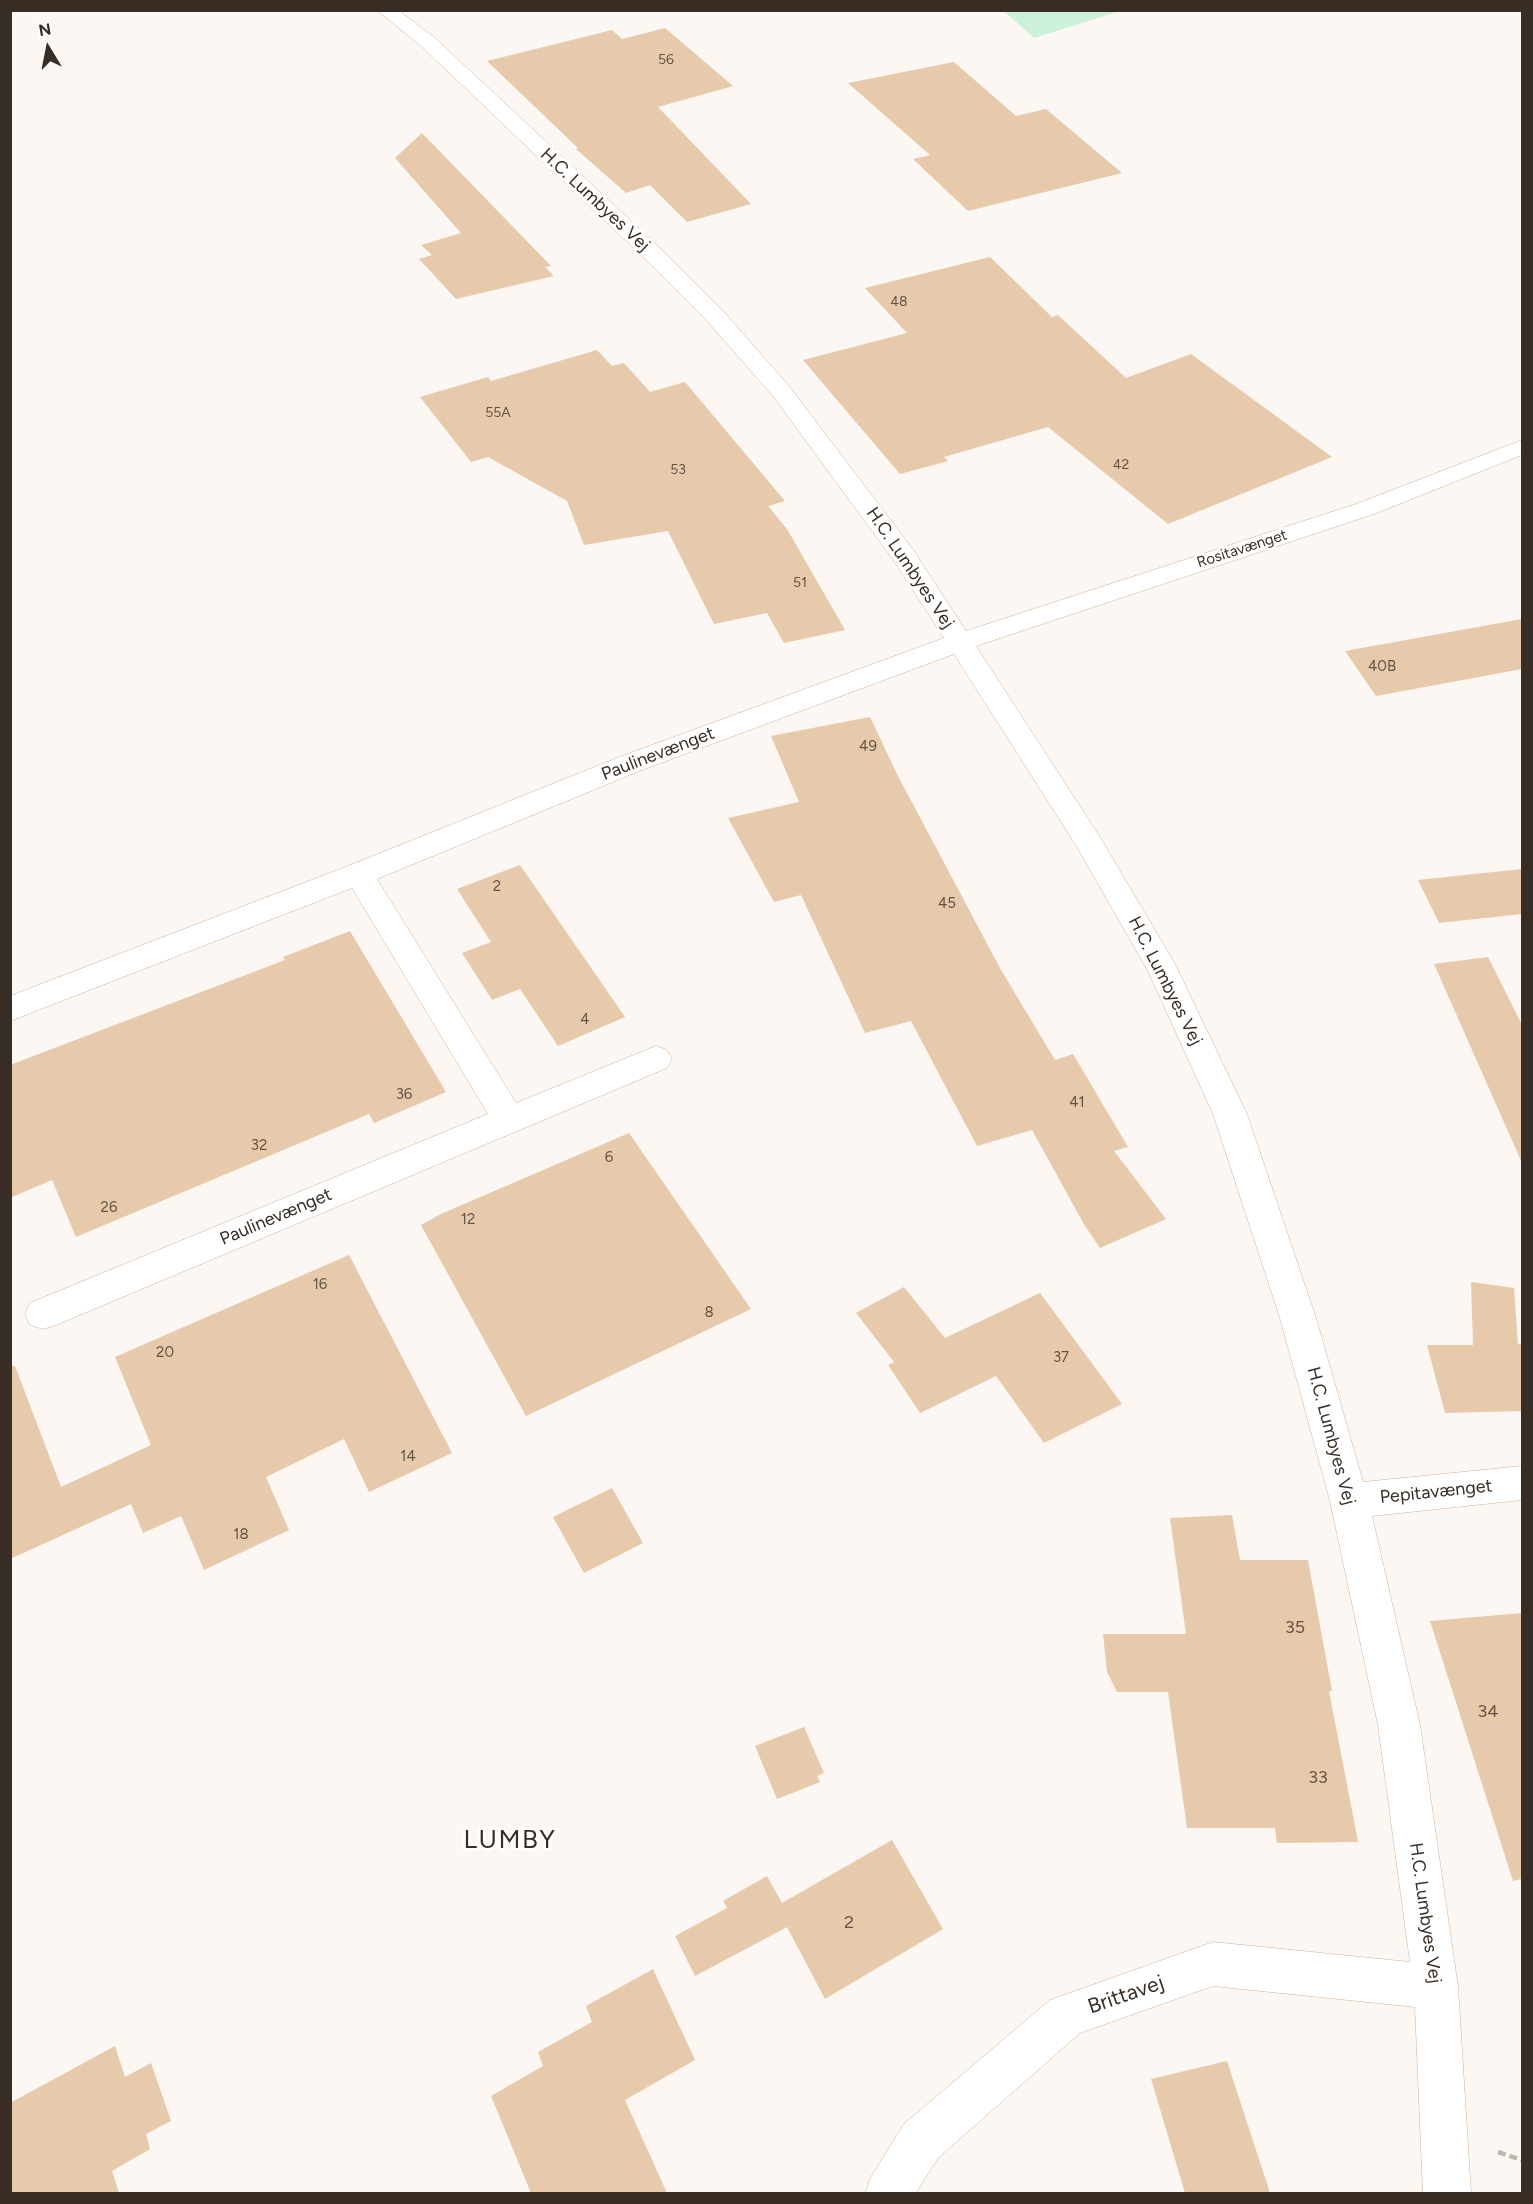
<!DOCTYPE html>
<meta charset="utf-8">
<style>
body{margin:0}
#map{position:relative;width:1533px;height:2204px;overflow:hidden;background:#fcf7f2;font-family:Figtree,sans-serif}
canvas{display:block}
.frame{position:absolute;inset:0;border:12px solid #372d24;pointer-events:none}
.north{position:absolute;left:18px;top:18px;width:60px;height:60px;-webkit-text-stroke:4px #fff;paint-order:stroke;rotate:350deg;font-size:16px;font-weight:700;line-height:24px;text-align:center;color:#372d24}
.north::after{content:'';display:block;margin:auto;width:21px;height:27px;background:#372d24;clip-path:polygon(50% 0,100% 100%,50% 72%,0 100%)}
</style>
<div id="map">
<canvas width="1533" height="2204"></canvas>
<div class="frame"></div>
<div class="north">N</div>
</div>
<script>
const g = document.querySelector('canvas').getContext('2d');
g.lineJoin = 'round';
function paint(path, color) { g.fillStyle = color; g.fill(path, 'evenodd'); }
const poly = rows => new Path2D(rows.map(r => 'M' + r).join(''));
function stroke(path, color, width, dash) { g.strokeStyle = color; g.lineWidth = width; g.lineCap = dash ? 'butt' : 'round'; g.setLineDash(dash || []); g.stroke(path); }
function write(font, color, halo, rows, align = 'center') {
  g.font = font + ' Figtree,sans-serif'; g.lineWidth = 6; g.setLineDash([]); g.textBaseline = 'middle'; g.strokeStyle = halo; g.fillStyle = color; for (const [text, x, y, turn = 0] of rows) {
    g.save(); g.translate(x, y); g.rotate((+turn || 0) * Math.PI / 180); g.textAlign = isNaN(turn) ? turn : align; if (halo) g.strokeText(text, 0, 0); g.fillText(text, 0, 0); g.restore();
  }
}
const green = poly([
 [1004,11,1120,11,1034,38]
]);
const building = poly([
 [665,28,733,86,658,107,751,204,687,222,650,185,626,193,576,149,578,148,487,61,612,30,622,39],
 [954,62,1016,116,1046,109,1122,173,968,211,913,159,930,155,848,83],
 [422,133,551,266,545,267,554,276,456,299,419,259,432,255,421,245,461,233,395,158],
 [990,257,1052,317,1058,315,1126,378,1191,354,1332,457,1168,524,1048,427,944,457,948,461,900,474,803,360,907,333,865,288],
 [597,350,612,366,624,363,650,392,685,382,785,501,768,506,787,529,845,630,784,643,767,613,714,624,668,531,584,545,567,501,488,457,471,462,420,397,488,377,491,381],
 [1522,619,1522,669,1376,696,1345,651],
 [870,717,898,776,1001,970,1055,1060,1073,1054,1128,1147,1114,1151,1166,1219,1100,1248,1085,1226,1032,1130,977,1146,911,1021,865,1033,801,895,774,902,728,818,799,802,771,736],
 [520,865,625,1017,558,1046,520,989,492,1000,462,953,491,942,457,889],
 [1522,869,1522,914,1439,923,1418,880],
 [350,931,446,1092,374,1123,369,1114,76,1237,52,1180,10,1198,10,1065,285,960,283,957],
 [1488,957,1522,1025,1522,1163,1434,964],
 [629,1133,751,1309,526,1416,421,1225,441,1214],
 [349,1255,452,1453,369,1492,344,1439,266,1477,289,1530,204,1570,181,1516,143,1533,131,1504,10,1559,10,1366,15,1366,61,1487,151,1445,115,1357],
 [1471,1282,1514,1288,1518,1344,1522,1344,1522,1411,1445,1413,1427,1345,1473,1345],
 [904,1287,945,1338,1040,1293,1122,1404,1044,1443,996,1376,920,1413,888,1365,894,1362,856,1313],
 [612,1488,643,1543,584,1573,553,1517],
 [1232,1515,1240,1560,1308,1560,1332,1691,1329,1691,1358,1842,1277,1843,1275,1828,1187,1828,1168,1692,1117,1692,1107,1672,1103,1634,1186,1634,1170,1518],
 [1522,1613,1522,1879,1513,1881,1430,1621],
 [804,1727,824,1773,817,1776,820,1782,777,1799,755,1746],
 [892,1840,943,1929,825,1999,787,1927,695,1976,675,1936,727,1908,723,1901,767,1876,782,1903],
 [653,1969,695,2060,625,2100,667,2193,531,2193,491,2096,543,2066,538,2052,592,2022,586,2006],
 [115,2046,125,2077,151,2063,171,2121,146,2134,150,2149,112,2171,119,2193,10,2193,10,2103],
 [1227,2061,1270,2193,1185,2193,1151,2079]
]);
const path = poly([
 [1498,2152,1522,2160]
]);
const minor = poly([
 [377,10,398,10,435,38,661,249,723,311,789,386,914,551,966,631,1356,504,1522,440,1522,455,1374,514,976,646,1098,834,1174,962,1247,1114,1316,1318,1363,1482,1522,1466,1522,1500,1372,1516,1420,1725,1458,1987,1471,2194,1423,2194,1415,2007,1213,1986,1080,2033,938,2158,915,2194,865,2194,871,2177,904,2124,1050,2000,1213,1942,1410,1962,1378,1725,1330,1501,1280,1318,1213,1114,1148,971,1077,847,954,654,642,770,377,879,516,1103,656,1046,667,1050,672,1059,667,1068,56,1325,43,1329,30,1325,25,1314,30,1303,488,1114,352,888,10,1021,10,996,348,866,622,756,944,638,894,561,773,396,707,321,645,259,421,46,377,10]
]);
const farNumbernames = [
 ["56",666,60],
 ["48",899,302],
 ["55A",498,413],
 ["42",1121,465],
 ["53",678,470],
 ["51",800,583]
];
const farStreetnames = [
 ["Rositavænget",1242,549,-18]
];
const numberNames = [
 ["40B",1382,667],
 ["49",868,747],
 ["2",497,887],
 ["45",947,904],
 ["4",585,1020],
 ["36",404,1095],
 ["41",1077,1103],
 ["32",259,1146],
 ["6",609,1158],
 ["26",109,1208],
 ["12",468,1220],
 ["16",320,1285],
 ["8",709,1313],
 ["20",165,1353],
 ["37",1061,1358],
 ["14",408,1457],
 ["18",241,1535]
];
const streetNames = [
 ["H.C. Lumbyes Vej",595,200,43],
 ["H.C. Lumbyes Vej",910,568,56],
 ["Paulinevænget",658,754,-21],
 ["H.C. Lumbyes Vej",1165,981,63],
 ["Paulinevænget",276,1217,-23],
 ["H.C. Lumbyes Vej",1331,1436,75],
 ["Pepitavænget",1436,1492,-6],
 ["H.C. Lumbyes Vej",1425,1913,82]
];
const nearNumbernames = [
 ["35",1295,1628],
 ["34",1488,1712],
 ["33",1318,1778],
 ["2",849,1923]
];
const nearStreetnames = [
 ["Brittavej",1126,1995,-19]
];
const nearQuarternames = [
 ["LUMBY",510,1840]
];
paint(green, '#ccf0da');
paint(building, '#e7c9ab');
stroke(minor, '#cbb39b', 1);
stroke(path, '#bcb6af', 4.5, [8, 4]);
paint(minor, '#fff');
write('14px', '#635446', null, farNumbernames);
write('15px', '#372d24', '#fff', farStreetnames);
write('15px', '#635446', null, numberNames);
write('18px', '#372d24', '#fff', streetNames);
write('18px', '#635446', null, nearNumbernames);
write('21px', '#372d24', '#fff', nearStreetnames);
g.letterSpacing = '1.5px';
write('26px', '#372d24', '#fff', nearQuarternames);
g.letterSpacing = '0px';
</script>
